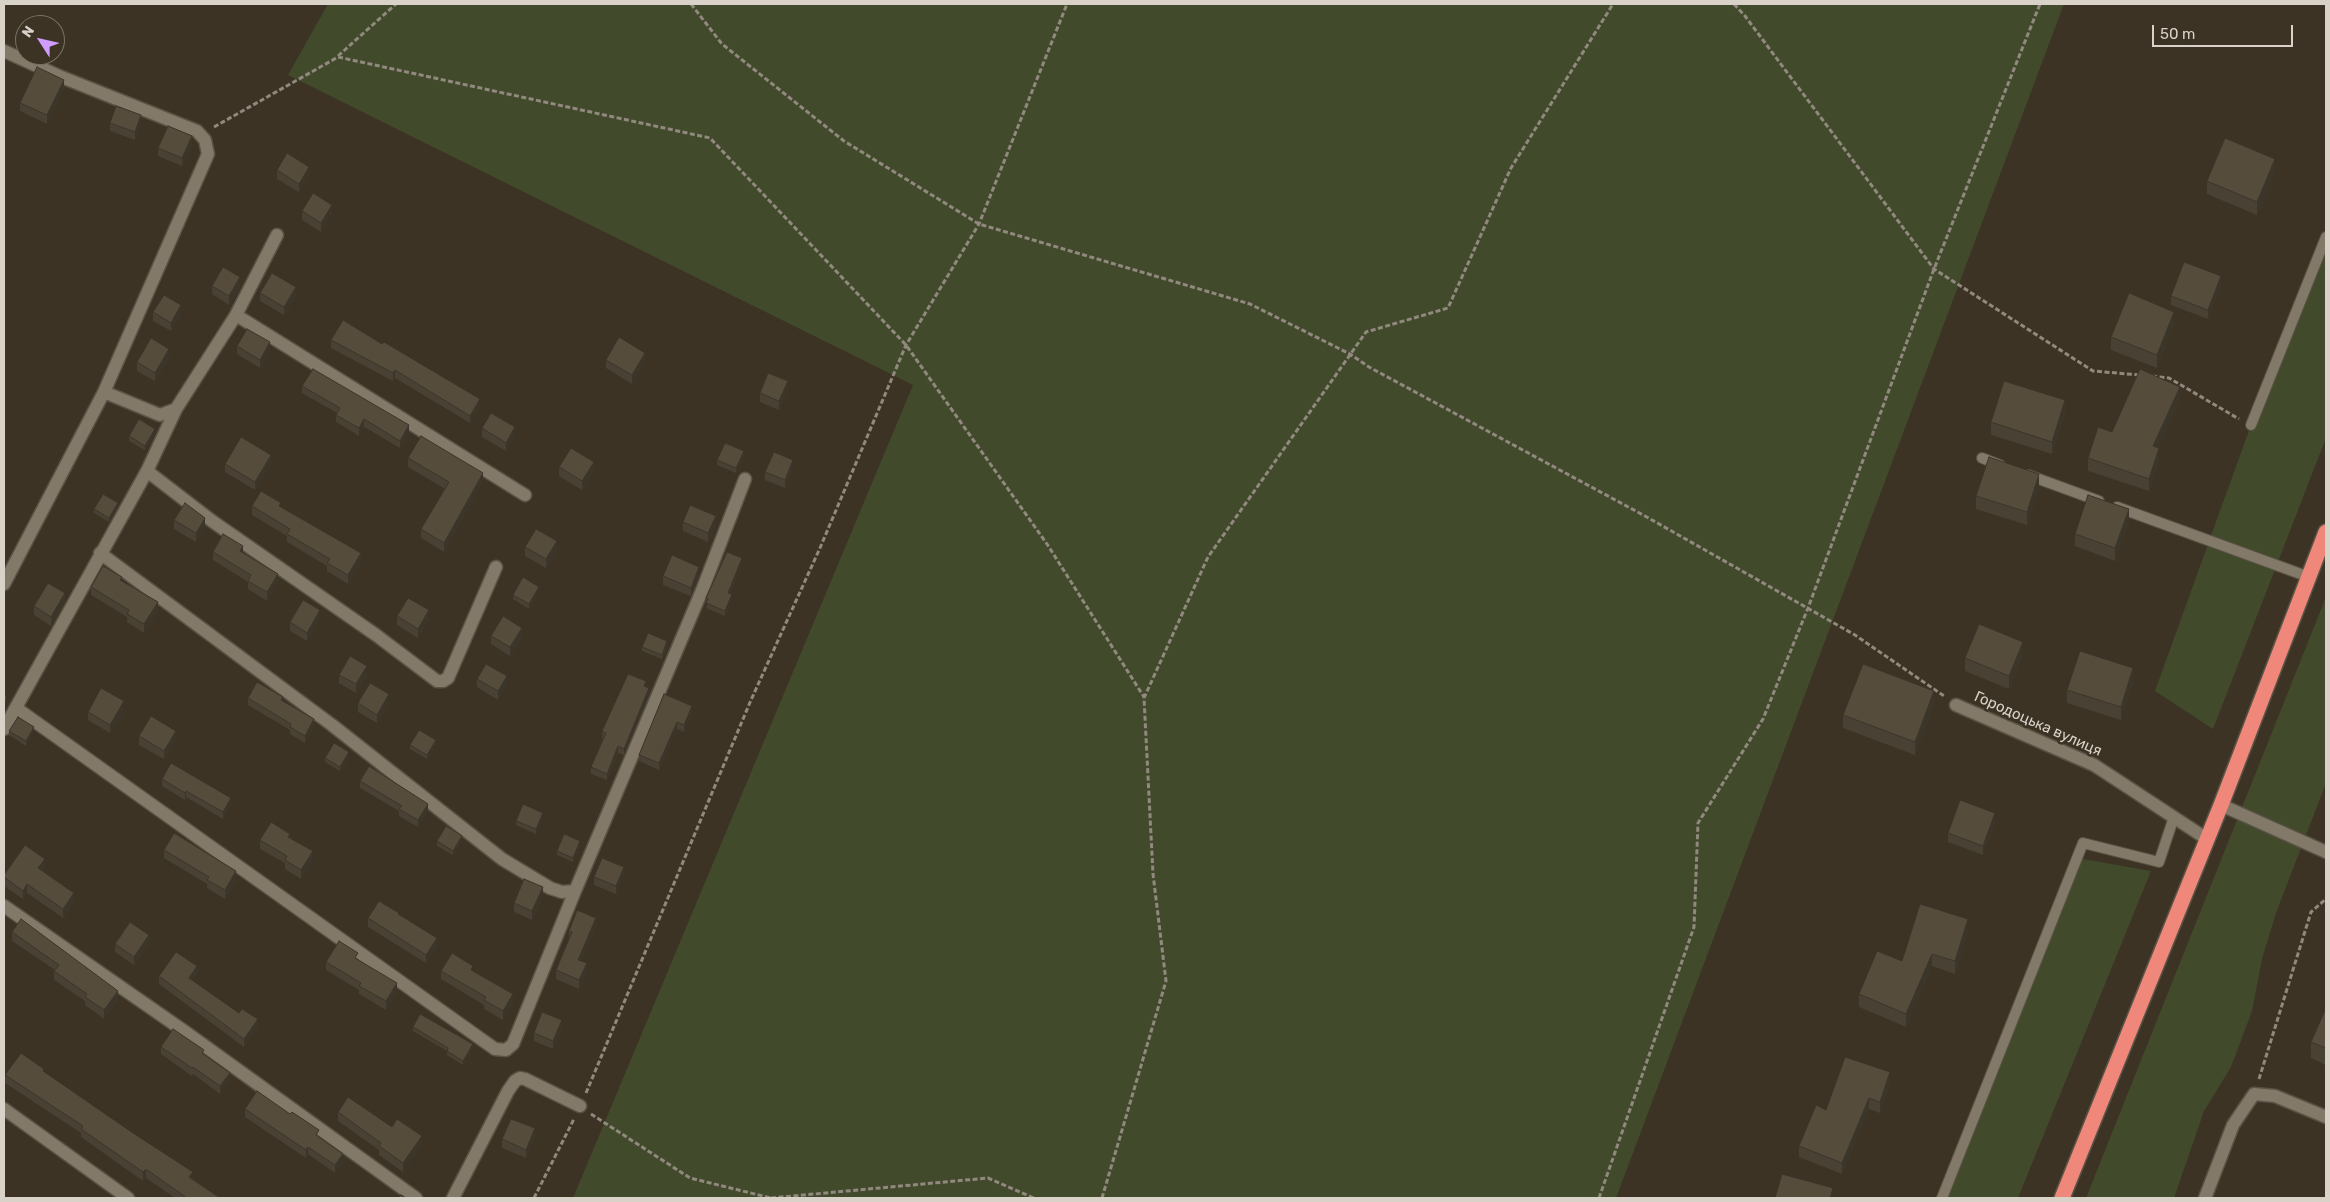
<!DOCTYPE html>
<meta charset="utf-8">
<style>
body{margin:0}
#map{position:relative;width:2330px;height:1202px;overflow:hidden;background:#3c3324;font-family:Rubik,sans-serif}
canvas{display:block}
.frame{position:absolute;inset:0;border:5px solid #d8d2c9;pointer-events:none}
.north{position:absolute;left:15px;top:15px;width:50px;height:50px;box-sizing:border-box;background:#3c3324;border:1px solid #7a7366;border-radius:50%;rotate:305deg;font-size:14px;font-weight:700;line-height:20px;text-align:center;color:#d8d2c9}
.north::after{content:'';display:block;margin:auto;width:18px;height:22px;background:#d09dff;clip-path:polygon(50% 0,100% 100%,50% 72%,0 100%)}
.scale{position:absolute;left:2152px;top:25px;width:141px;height:22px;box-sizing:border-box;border:2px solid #d8d2c9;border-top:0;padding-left:6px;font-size:15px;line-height:18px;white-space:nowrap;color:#d8d2c9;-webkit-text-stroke:4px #3c3324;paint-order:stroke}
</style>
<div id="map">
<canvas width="2330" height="1202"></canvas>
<div class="frame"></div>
<div class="north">N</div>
<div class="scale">50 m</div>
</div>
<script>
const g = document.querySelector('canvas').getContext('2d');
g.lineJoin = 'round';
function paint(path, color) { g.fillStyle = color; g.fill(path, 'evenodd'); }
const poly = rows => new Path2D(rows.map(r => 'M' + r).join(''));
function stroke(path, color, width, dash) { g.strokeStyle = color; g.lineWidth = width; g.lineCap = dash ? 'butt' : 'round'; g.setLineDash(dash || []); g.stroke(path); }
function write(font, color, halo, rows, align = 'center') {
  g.font = font + ' Rubik,sans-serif'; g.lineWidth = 5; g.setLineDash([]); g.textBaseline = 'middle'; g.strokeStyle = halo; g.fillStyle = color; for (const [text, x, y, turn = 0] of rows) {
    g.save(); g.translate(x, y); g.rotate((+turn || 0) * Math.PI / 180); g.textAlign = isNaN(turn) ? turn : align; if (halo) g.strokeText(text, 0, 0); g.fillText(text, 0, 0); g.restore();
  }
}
const green = poly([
 [328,4,2064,4,1616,1198,573,1198,913,385,288,75],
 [2326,237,2326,438,2213,729,2155,691,2251,425],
 [2326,597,2326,783,2276,913,2262,959,2252,1011,2231,1067,2204,1111,2174,1198,2086,1198],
 [2083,859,2151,871,2018,1198,1945,1198]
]);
const path = poly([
 [691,4,722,44,844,141,979,224,1250,304,1350,354,1369,367,1645,516,1855,635,1944,696],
 [1734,4,1745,16,1934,269,2093,371,2140,375],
 [338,56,396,4],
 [214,127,338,57,710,138,906,345,1047,544,1144,697],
 [2152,376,2169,378,2239,419],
 [2259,1079,2311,912,2326,899],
 [586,1093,751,700,820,548,906,345,979,224,1067,4],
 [591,1114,690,1178,771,1198],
 [534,1198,574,1119],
 [771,1198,988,1178,1034,1198],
 [1102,1198,1166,981,1153,874,1144,698,1208,557,1366,332,1448,308,1511,168,1613,4],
 [1599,1198,1694,927,1698,823,1763,719,1808,608,1934,269,2040,4]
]);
const lane = poly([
 [2251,425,2326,237],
 [1982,458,2000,465],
 [2028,475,2099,501],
 [2117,507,2309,577],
 [1942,1198,2083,843,2159,862,2174,817]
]);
const street = poly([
 [4,51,59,76,197,131,205,140,208,154,104,392,4,584],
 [236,315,277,235],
 [104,392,160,415,176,409],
 [147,471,212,521,376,635,437,681,443,681,448,678,496,567],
 [1956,705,2094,765,2207,839],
 [16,708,495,1049,506,1050,513,1044,575,891,562,892,550,888,502,859,332,725,100,553],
 [4,729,147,471,176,409,236,315,525,495],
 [2221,805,2326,852],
 [575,891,703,588,745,479],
 [4,906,184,1031,416,1198],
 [4,1109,128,1198],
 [453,1198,508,1091,515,1081,520,1078,525,1079,580,1106],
 [2205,1198,2233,1125,2254,1094,2275,1096,2326,1117]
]);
const highway = poly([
 [2062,1198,2221,805,2326,532]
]);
const wall = poly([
 [64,88,47,124,20,111,20,103],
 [110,123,141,124,135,140,110,131],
 [192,145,182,166,158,156,158,148],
 [277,170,309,175,299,192,277,179],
 [2275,172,2257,215,2207,194,2207,181],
 [302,211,332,213,321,232,302,220],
 [2221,285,2208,319,2171,305,2171,296],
 [212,286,240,286,229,305,212,294],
 [260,293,296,295,284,315,260,301],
 [153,312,181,314,171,331,153,321],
 [2174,324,2157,368,2111,350,2111,337],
 [331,340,382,344,480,406,470,423,395,378,393,381,331,348],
 [237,346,270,351,260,368,237,354],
 [169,357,155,381,137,371,137,362],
 [606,360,645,361,632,384,606,368],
 [302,386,409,433,400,448,364,427,359,436,336,422,336,415,337,413,302,393],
 [788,389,779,410,760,402,760,393],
 [2180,400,2158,448,2159,461,2149,491,2088,471,2088,458,2112,432],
 [2065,413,2052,454,1991,435,1991,422],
 [482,428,515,436,506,451,482,437],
 [155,433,145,450,129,441,129,436],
 [744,455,736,473,717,465,717,460],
 [408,458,483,481,444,552,421,538,421,529,445,489,408,467],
 [225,464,271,464,255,490,225,472],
 [559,467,594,470,582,490,559,476],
 [793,468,785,488,765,480,765,472],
 [2039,487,2027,525,1976,509,1976,496],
 [252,506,281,507,361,562,348,584,327,571,327,566,287,542,287,536,252,515],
 [118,507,109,522,94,513,94,509],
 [174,520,205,526,196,542,174,529],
 [683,522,716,525,708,542,683,531],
 [2129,522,2115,561,2075,546,2075,534],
 [525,547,557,550,546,568,525,556],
 [213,552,243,553,278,582,267,601,248,589,248,582,213,560],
 [742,562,730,593,732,599,725,616,706,608,707,603,706,602,706,598],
 [699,575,691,596,663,585,663,576],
 [122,581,158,611,144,633,127,622,127,617,91,595,91,587],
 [539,591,529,609,513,599,513,595],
 [65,602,51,626,34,615,34,606],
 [397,616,429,619,418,638,397,625],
 [320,619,307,641,290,631,290,622],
 [491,636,522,636,510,656,491,644],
 [667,646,662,659,642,651,642,647],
 [2023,655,2009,689,1965,671,1965,658],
 [339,675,367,675,356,693,339,683],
 [477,679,507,685,498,700,477,687],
 [2133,681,2121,720,2067,703,2067,690],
 [646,687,649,695,624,755,618,753,607,780,591,774,591,767,603,738,602,738,602,731],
 [664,694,692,713,684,732,677,729,659,770,639,761,639,755],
 [248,698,283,701,314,726,305,743,290,734,290,730,248,705],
 [358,703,389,703,377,723,358,712],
 [1934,704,1915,755,1843,728,1843,715],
 [124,710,110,733,88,720,88,712],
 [9,731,34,731,26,746,9,735],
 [139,736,176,740,164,759,139,745],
 [436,744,427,759,410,749,410,745],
 [349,756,340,771,325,762,325,758],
 [162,779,231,805,223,819,186,797,185,800,162,786],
 [360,781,428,811,418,827,399,816,399,811,360,788],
 [543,817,536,834,516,825,516,821],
 [1995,821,1983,855,1948,842,1948,833],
 [290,837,313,860,301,879,285,869,285,863,260,849,260,840],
 [462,840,453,855,437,846,437,841],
 [580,846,573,862,557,855,557,851],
 [164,850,236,880,225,899,207,888,207,884,164,858],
 [45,867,42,871,74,901,63,918,27,893,23,899,4,886,4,875],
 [624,875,616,894,594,885,594,877],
 [543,895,532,920,514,912,514,903],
 [399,915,437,946,426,963,368,927,368,918],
 [596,926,581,961,587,972,579,989,556,979,556,970,569,940,569,931],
 [1968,931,1955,974,1932,966,1906,1027,1859,1007,1859,994,1902,961],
 [12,932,118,1000,104,1019,85,1005,85,1001,54,980,54,971,55,970,12,941],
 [115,944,149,944,134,965,115,952],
 [358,960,397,991,386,1010,359,994,359,990,326,970,326,962],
 [441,971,473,971,513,1003,503,1020,484,1009,484,1005,441,979],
 [197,974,192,980,258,1027,244,1047,159,984,159,976],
 [2326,1008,2326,1065,2311,1058,2311,1042],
 [413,1027,473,1048,463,1065,447,1055,447,1051,413,1031],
 [562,1029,553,1049,534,1041,534,1033],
 [161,1047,204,1055,230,1080,220,1094,193,1074,192,1076,161,1054],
 [44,1072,193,1180,220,1198,175,1198,146,1178,143,1181,81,1137,81,1133,5,1083,5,1075],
 [1890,1083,1880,1113,1869,1109,1842,1174,1799,1157,1799,1146,1826,1110],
 [245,1109,343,1161,335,1173,308,1154,306,1158,245,1117],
 [338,1112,392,1127,422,1144,403,1172,379,1155,379,1150,338,1121],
 [535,1137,526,1158,502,1148,502,1139]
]);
const shadedWall = poly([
 [64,80,64,88,47,124,47,115],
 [141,115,141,124,135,140,135,132],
 [192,136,192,145,182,166,182,158],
 [2275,159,2275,172,2257,215,2257,202],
 [309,167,309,175,299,192,299,184],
 [332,205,332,213,321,232,321,223],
 [2221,276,2221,285,2208,319,2208,310],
 [240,277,240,286,229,305,229,296],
 [296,287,296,295,284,315,284,307],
 [181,305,181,314,171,331,171,323],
 [2174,312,2174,324,2157,368,2157,355],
 [270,342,270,351,260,368,260,360],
 [169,349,169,357,155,381,155,373],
 [645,353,645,361,632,384,632,375],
 [395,370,395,378,393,381,393,373],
 [788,381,788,389,779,410,779,401],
 [2180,387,2180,400,2153,459,2153,446],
 [480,399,480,406,470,423,470,416],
 [2065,400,2065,413,2052,454,2052,442],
 [364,419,364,427,359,436,359,428],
 [409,425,409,433,400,448,400,441],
 [515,427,515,436,506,451,506,443],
 [155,429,155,433,145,450,145,446],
 [2159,448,2159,461,2149,491,2149,479],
 [744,451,744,455,736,473,736,468],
 [271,455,271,464,255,490,255,482],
 [793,460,793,468,785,488,785,480],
 [594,462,594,470,582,490,582,481],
 [483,473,483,481,444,552,444,543],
 [2039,474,2039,487,2027,525,2027,512],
 [118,503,118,507,109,522,109,518],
 [2129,509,2129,522,2115,561,2115,548],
 [716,516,716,525,708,542,708,533],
 [205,518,205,526,196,542,196,533],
 [557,541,557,550,546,568,546,559],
 [243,546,243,554,240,551],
 [361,553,361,562,348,584,348,575],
 [742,558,742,562,728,597,728,593],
 [699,567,699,575,691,596,691,588],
 [278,574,278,582,267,601,267,592],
 [539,587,539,591,529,609,529,604],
 [65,593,65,602,51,626,51,617],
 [732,594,732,599,725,616,725,611],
 [158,602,158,611,144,633,144,624],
 [320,610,320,619,307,641,307,633],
 [429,610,429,619,418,638,418,629],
 [522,628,522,636,510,656,510,647],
 [667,641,667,646,662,659,662,655],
 [2023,642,2023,655,2009,689,2009,676],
 [367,666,367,675,356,693,356,684],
 [2133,668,2133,681,2121,720,2121,707],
 [507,676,507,685,498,700,498,691],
 [649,688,649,695,624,755,624,749],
 [1934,691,1934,704,1915,755,1915,742],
 [389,694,389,703,377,723,377,715],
 [7,697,7,702,4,707,4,703],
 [124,701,124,710,110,733,110,725],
 [692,706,692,713,684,732,684,725],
 [314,719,314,726,305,743,305,736],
 [677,722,677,729,659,770,659,763],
 [34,727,34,731,26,746,26,741],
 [176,731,176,740,164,759,164,751],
 [436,740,436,744,427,759,427,755],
 [618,746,618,753,607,780,607,774],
 [349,752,349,756,340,771,340,767],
 [186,791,186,797,185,800,185,793],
 [231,798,231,805,223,819,223,812],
 [428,804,428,811,418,827,418,820],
 [543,813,543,817,536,834,536,829],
 [1995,813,1995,821,1983,855,1983,846],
 [462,836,462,840,453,855,453,851],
 [580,841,580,846,573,862,573,858],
 [313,851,313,860,301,879,301,870],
 [45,859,45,867,38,876,38,868],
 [624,867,624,875,616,894,616,886],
 [236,871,236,880,225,899,225,890],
 [27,884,27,893,23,899,23,891],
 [543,887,543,895,532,920,532,911],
 [74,893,74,901,63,918,63,909],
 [596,918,596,926,578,968,578,960],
 [1968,919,1968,931,1955,974,1955,961],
 [149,935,149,944,134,965,134,957],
 [437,938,437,946,426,963,426,955],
 [1932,954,1932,966,1906,1027,1906,1014],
 [587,963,587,972,579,989,579,980],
 [197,966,197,974,189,985,189,978],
 [397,983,397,991,386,1010,386,1001],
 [118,991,118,1000,104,1019,104,1010],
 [513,994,513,1003,503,1020,503,1011],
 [258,1019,258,1027,244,1047,244,1039],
 [562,1020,562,1029,553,1049,553,1041],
 [473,1044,473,1048,463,1065,463,1061],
 [1890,1072,1890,1083,1880,1113,1880,1102],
 [230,1073,230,1080,220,1094,220,1086],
 [1869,1098,1869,1109,1842,1174,1842,1163],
 [535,1128,535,1137,526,1158,526,1150],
 [422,1136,422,1144,403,1172,403,1163],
 [308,1147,308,1154,306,1158,306,1150],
 [343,1154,343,1161,335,1173,335,1165],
 [146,1169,146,1178,143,1181,143,1172],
 [193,1172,193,1180,189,1177],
 [1833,1188,1833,1198,1830,1198]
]);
const building = poly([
 [37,67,64,80,47,115,20,103,37,67],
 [116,106,141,115,135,132,110,123,116,106],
 [168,126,192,136,182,158,158,148,168,126],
 [2225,138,2275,159,2257,202,2207,181,2225,138],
 [287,153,309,167,299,184,277,170,287,153],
 [313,193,332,205,321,223,302,211,313,193],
 [2184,262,2221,276,2208,310,2171,296,2184,262],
 [223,267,240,277,229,296,212,286,223,267],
 [272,273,296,287,284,307,260,293,272,273],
 [2129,293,2174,312,2157,355,2111,337,2129,293],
 [164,295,181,305,171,323,153,312,164,295],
 [343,320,382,344,384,342,480,399,470,416,395,370,393,373,331,340,343,320],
 [247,329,270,342,260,360,237,346,247,329],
 [619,337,645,353,632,375,606,360,619,337],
 [151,338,169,349,155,373,137,362,151,338],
 [313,369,409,425,400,441,364,419,359,428,336,415,340,408,302,386,313,369],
 [2140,369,2180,387,2153,446,2159,448,2149,479,2088,458,2098,427,2112,432,2140,369],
 [768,373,788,381,779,401,760,393,768,373],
 [2004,381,2065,400,2052,442,1991,422,2004,381],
 [491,413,515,427,506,443,482,428,491,413],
 [139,419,155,429,145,446,129,436,139,419],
 [421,436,483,473,444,543,421,529,449,482,408,458,421,436],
 [241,437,271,455,255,482,225,464,241,437],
 [725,443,744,451,736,468,717,460,725,443],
 [571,448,594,462,582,481,559,467,571,448],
 [774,452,793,460,785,480,765,472,774,452],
 [1989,457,2039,474,2027,512,1976,496,1989,457],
 [261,491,281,503,279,506,361,553,348,575,327,563,330,559,287,534,290,529,252,506,261,491],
 [103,494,118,503,109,518,94,509,103,494],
 [2088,495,2129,509,2115,548,2075,534,2088,495],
 [185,503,205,518,196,533,174,520,185,503],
 [690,505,716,516,708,533,683,522,690,505],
 [536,529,557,541,546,559,525,547,536,529],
 [223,534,243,546,240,551,278,574,267,592,248,581,251,575,213,552,223,534],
 [727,552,742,558,728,593,732,594,725,611,706,603,708,599,706,598,727,552],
 [672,555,699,567,691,588,663,576,672,555],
 [103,566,122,577,120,580,158,602,144,624,127,614,129,610,91,587,103,566],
 [523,577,539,587,529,604,513,595,523,577],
 [48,583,65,593,51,617,34,606,48,583],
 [408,598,429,610,418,629,397,616,408,598],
 [303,600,320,610,307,633,290,622,303,600],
 [503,616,522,628,510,647,491,636,503,616],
 [1979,624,2023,642,2009,676,1965,658,1979,624],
 [648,633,667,641,662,655,642,647,648,633],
 [2080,651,2133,668,2121,707,2067,690,2080,651],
 [350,656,367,666,356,684,339,675,350,656],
 [486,664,507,676,498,691,477,679,486,664],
 [1863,664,1934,691,1915,742,1843,715,1863,664],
 [628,674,646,681,644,686,649,688,624,749,618,746,607,774,591,767,606,733,602,731,628,674],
 [257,682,283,697,281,700,314,719,305,736,290,727,291,724,248,698,257,682],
 [370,683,389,694,377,715,358,703,370,683],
 [101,688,124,701,110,725,88,712,101,688],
 [664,694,692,706,684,725,677,722,659,763,639,755,664,694],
 [4,695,7,697,4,703,4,695],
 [151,716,176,731,164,751,139,736,151,716],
 [18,717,34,727,26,741,9,731,18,717],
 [419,730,436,740,427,755,410,745,419,730],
 [334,743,349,752,340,767,325,758,334,743],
 [171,763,231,798,223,812,186,791,185,793,162,779,171,763],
 [369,766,428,804,418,820,399,809,402,806,360,781,369,766],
 [1960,800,1995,813,1983,846,1948,833,1960,800],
 [523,804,543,813,536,829,516,821,523,804],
 [271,822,290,834,288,837,313,851,301,870,285,860,287,856,260,840,271,822],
 [446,826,462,836,453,851,437,841,446,826],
 [174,833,236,871,225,890,207,880,209,877,164,850,174,833],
 [564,834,580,841,573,858,557,851,564,834],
 [25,845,45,859,38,868,74,893,63,909,27,884,23,891,4,877,4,875,25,845],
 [602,858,624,867,616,886,594,877,602,858],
 [524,879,543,887,532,911,514,903,524,879],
 [379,901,399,913,398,914,437,938,426,955,368,918,379,901],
 [1920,904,1968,919,1955,961,1932,954,1906,1014,1859,994,1877,951,1902,961,1920,904],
 [577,910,596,918,578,960,587,963,579,980,556,970,572,932,569,931,577,910],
 [21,919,118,991,104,1010,85,997,87,994,54,971,59,965,12,932,21,919],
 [130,922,149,935,134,957,115,944,130,922],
 [339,941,358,953,355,958,397,983,386,1001,359,986,361,983,326,962,339,941],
 [176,952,197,966,189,978,239,1013,242,1009,258,1019,244,1039,159,976,176,952],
 [452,953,473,966,471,970,513,994,503,1011,484,1000,486,997,441,971,452,953],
 [2326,1008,2326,1048,2311,1042,2326,1008],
 [542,1012,562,1020,553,1041,534,1033,542,1012],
 [420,1014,473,1044,463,1061,447,1051,448,1048,413,1027,420,1014],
 [173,1029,204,1050,202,1053,230,1073,220,1086,193,1067,192,1068,161,1047,173,1029],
 [21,1053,44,1069,43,1071,133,1133,193,1172,189,1177,220,1198,187,1198,146,1169,143,1172,81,1129,83,1126,5,1075,21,1053],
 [1845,1057,1890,1072,1880,1102,1869,1098,1842,1163,1799,1146,1816,1105,1826,1110,1845,1057],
 [257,1091,290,1114,292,1112,319,1130,316,1135,343,1154,335,1165,308,1147,306,1150,245,1109,257,1091],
 [348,1097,392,1127,397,1119,422,1136,403,1163,379,1146,381,1143,338,1112,348,1097],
 [511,1119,535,1128,526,1150,502,1139,511,1119],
 [1782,1174,1833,1188,1830,1198,1775,1198,1782,1174],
 [401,1195,406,1198,398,1198,401,1195]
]);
const streetNames = [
 ["Городоцька вулиця",2038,724,24]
];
paint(green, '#424a2c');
stroke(lane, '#595245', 12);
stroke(street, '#595245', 15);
stroke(highway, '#595245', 18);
stroke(path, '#91897e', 3, [5, 2.5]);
stroke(lane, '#837968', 10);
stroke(street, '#837968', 12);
stroke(highway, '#ef887a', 15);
paint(wall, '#494134');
paint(shadedWall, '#3c352a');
paint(building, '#554c3c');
stroke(building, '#3c352a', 1);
write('15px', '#d8d2c9', '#3c3324', streetNames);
</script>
